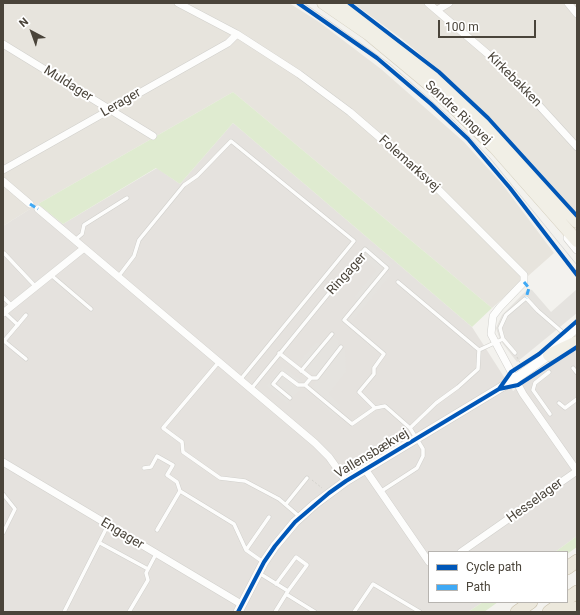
<!DOCTYPE html>
<meta charset="utf-8">
<style>
body{margin:0}
#map{position:relative;width:580px;height:615px;overflow:hidden;background:#f3f2ee;font-family:Roboto,sans-serif}
canvas{display:block}
.frame{position:absolute;inset:0;border:4px solid #4a443a;pointer-events:none}
.legend{position:absolute;left:428px;top:551px;width:140px;height:52px;box-sizing:border-box;background:#fff;border:1px solid #b7b4b0;margin:0;padding:5px 7px;list-style:none;font-size:12px;color:#4a443a}
.legend li{display:flex;align-items:center;gap:8px;height:20px}
.legend b{width:20px;border:1px solid #b7b4b0}
.north{position:absolute;left:12px;top:12px;width:40px;height:40px;-webkit-text-stroke:3px #fff;paint-order:stroke;rotate:319deg;font-size:11px;font-weight:700;line-height:16px;text-align:center;color:#4a443a}
.north::after{content:'';display:block;margin:auto;width:14px;height:18px;background:#4a443a;clip-path:polygon(50% 0,100% 100%,50% 72%,0 100%)}
.scale{position:absolute;left:438px;top:20px;width:98px;height:18px;box-sizing:border-box;border:2px solid #4a443a;border-top:0;padding-left:5px;font-size:12px;line-height:14px;white-space:nowrap;color:#4a443a;-webkit-text-stroke:3px #fff;paint-order:stroke}
</style>
<div id="map">
<canvas width="580" height="615"></canvas>
<div class="frame"></div>
<ul class="legend">
<li><b style="height:5px;background:#0057b8"></b>Cycle path</li>
<li><b style="height:5px;background:#3fa9f5"></b>Path</li>
</ul>
<div class="north">N</div>
<div class="scale">100 m</div>
</div>
<script>
const g = document.querySelector('canvas').getContext('2d');
g.lineJoin = 'round';
function paint(path, color) { g.fillStyle = color; g.fill(path, 'evenodd'); }
const poly = rows => new Path2D(rows.map(r => 'M' + r).join(''));
function stroke(path, color, width, dash) { g.strokeStyle = color; g.lineWidth = width; g.lineCap = dash ? 'butt' : 'round'; g.setLineDash(dash || []); g.stroke(path); }
function write(font, color, halo, rows, align = 'center') {
  g.font = font + ' Roboto,sans-serif'; g.lineWidth = 4; g.setLineDash([]); g.textBaseline = 'middle'; g.strokeStyle = halo; g.fillStyle = color; for (const [text, x, y, turn = 0] of rows) {
    g.save(); g.translate(x, y); g.rotate((+turn || 0) * Math.PI / 180); g.textAlign = isNaN(turn) ? turn : align; if (halo) g.strokeText(text, 0, 0); g.fillText(text, 0, 0); g.restore();
  }
}
const residential = poly([
 [3,3,289,3,319,22,381,69,464,142,502,184,554,253,492,308,233,92,38,204,3,226],
 [353,3,576,3,577,5,577,213,499,127,445,75,402,39]
]);
const industrial = poly([
 [233,123,472,327,513,391,577,346,577,536,555,552,429,552,429,602,483,602,468,612,3,612,3,226,38,204,63,224,157,168,180,184]
]);
const green = poly([
 [233,92,492,308,472,327,233,123,180,184,156,168,63,224,38,204],
 [577,536,577,547,567,554,567,552,555,552],
 [483,602,498,602,484,612,468,612]
]);
const parking = poly([
 [369,243,393,263,386,272,391,275,352,322,348,319,361,303,354,297,376,270,360,256],
 [528,289,532,290,551,312,577,289,577,313,517,362,500,340,496,328,502,315],
 [334,336,340,341,338,344,345,350,346,372,329,394,341,406,335,416,317,401,320,395,312,388,317,377,298,363,316,342,324,347],
 [282,366,302,381,300,390,287,404,266,386]
]);
const path = poly([
 [517,357,521,365],
 [312,480,322,488]
]);
const service = poly([
 [75,240,82,234,84,225,127,198],
 [4,253,36,287],
 [51,275,91,309],
 [118,277,134,256,139,240,184,185,197,176,231,141,354,241,240,380],
 [398,282,479,350],
 [3,297,12,306],
 [4,312,18,325],
 [26,315,4,341,26,359],
 [279,353,311,378,305,385,352,424,375,408,385,406,410,428,423,449,423,456,417,468,380,492],
 [515,353,503,339,500,328,506,315,526,298,538,311,567,336],
 [218,363,163,428,182,442,183,452,220,478,245,481,279,499,300,517],
 [573,368,577,373],
 [301,371,332,334],
 [549,372,535,383,533,390,550,414],
 [311,378,317,378,341,347],
 [251,389,365,249,387,268,344,320,384,354,374,368,374,374,359,392,375,408],
 [290,398,273,384,282,373,298,385,305,385],
 [559,403,565,408,577,399],
 [410,428,436,403,458,387,478,369,479,350,503,339],
 [144,468,151,467,157,456,173,465,167,475,177,482,180,491],
 [3,494,15,509,3,533],
 [286,504,307,478],
 [157,530,180,491,234,524,246,550,263,562],
 [100,543,148,569],
 [246,550,269,517],
 [259,573,288,591,275,612],
 [276,584,296,557,307,565,288,591],
 [286,594,315,612],
 [64,612,108,525],
 [129,612,148,580,146,573,156,554],
 [354,612,373,584,420,612]
]);
const minor = poly([
 [178,3,237,34,299,74,350,112,430,181,524,275,524,282,500,307,493,316,491,334,523,394,577,471,461,552],
 [428,3,489,55,524,89,577,147],
 [568,3,577,14],
 [437,10,449,3],
 [3,44,153,136],
 [3,170,228,43,237,34],
 [3,181,30,204],
 [38,209,315,443,329,457,346,481],
 [3,313,83,249],
 [3,462,241,604],
 [365,469,429,562]
]);
const tertiary = poly([
 [568,238,577,249],
 [551,352,577,327],
 [238,612,264,562,275,546,295,522,315,504,346,481,515,379,553,352]
]);
const primary = poly([
 [323,3,368,34,433,88,495,148,577,241],
 [339,4,404,51,440,82,474,114,577,222],
 [549,355,577,342]
]);
const motorway = poly([
 [567,568,577,561],
 [567,599,577,592],
 [517,612,531,602],
 [549,612,563,602],
 [568,612,577,608]
]);
const tram = poly([
 [304,3,390,64,453,120,490,158,577,265]
]);
const quiet = poly([
 [30,204,38,209],
 [524,282,529,288,526,298]
]);
const cycleway = poly([
 [298,3,377,58,431,104,468,139,510,188,577,275],
 [349,3,439,72,488,118,577,216],
 [499,389,511,372,539,354,577,321],
 [238,612,264,562,275,546,295,522,329,493,346,481,499,389,518,385,577,347]
]);
const streetNames = [
 ["Kirkebakken",514,80,45],
 ["Muldager",68,84,32],
 ["Lerager",121,103,-30],
 ["Søndre Ringvej",458,113,43],
 ["Folemarksvej",409,164,42],
 ["Ringager",347,274,-48],
 ["Vallensbækvej",372,454,-31],
 ["Hesselager",535,501,-36],
 ["Engager",122,534,31]
];
paint(residential, '#e7e4dd');
paint(industrial, '#e5e2de');
paint(green, '#dfebd0');
paint(parking, '#e5e3df');
stroke(service, '#d1d0cc', 4.5);
stroke(minor, '#d1d0cc', 8);
stroke(tertiary, '#d1d0cc', 10);
stroke(primary, '#d4cebd', 13);
stroke(motorway, '#c9c0ab', 14);
stroke(path, '#d3d2cc', 1, [2, 2]);
stroke(service, '#fdfdfc', 3.5);
stroke(minor, '#fdfdfc', 7);
stroke(tertiary, '#fdfdfc', 9);
stroke(primary, '#f1efe6', 12);
stroke(motorway, '#ece8dc', 13);
stroke(tram, '#dbdbda', 1);
stroke(quiet, '#3fa9f5', 3, [6, 3]);
stroke(cycleway, '#0057b8', 4);
write('13px', '#4a443a', '#fff', streetNames);
</script>
